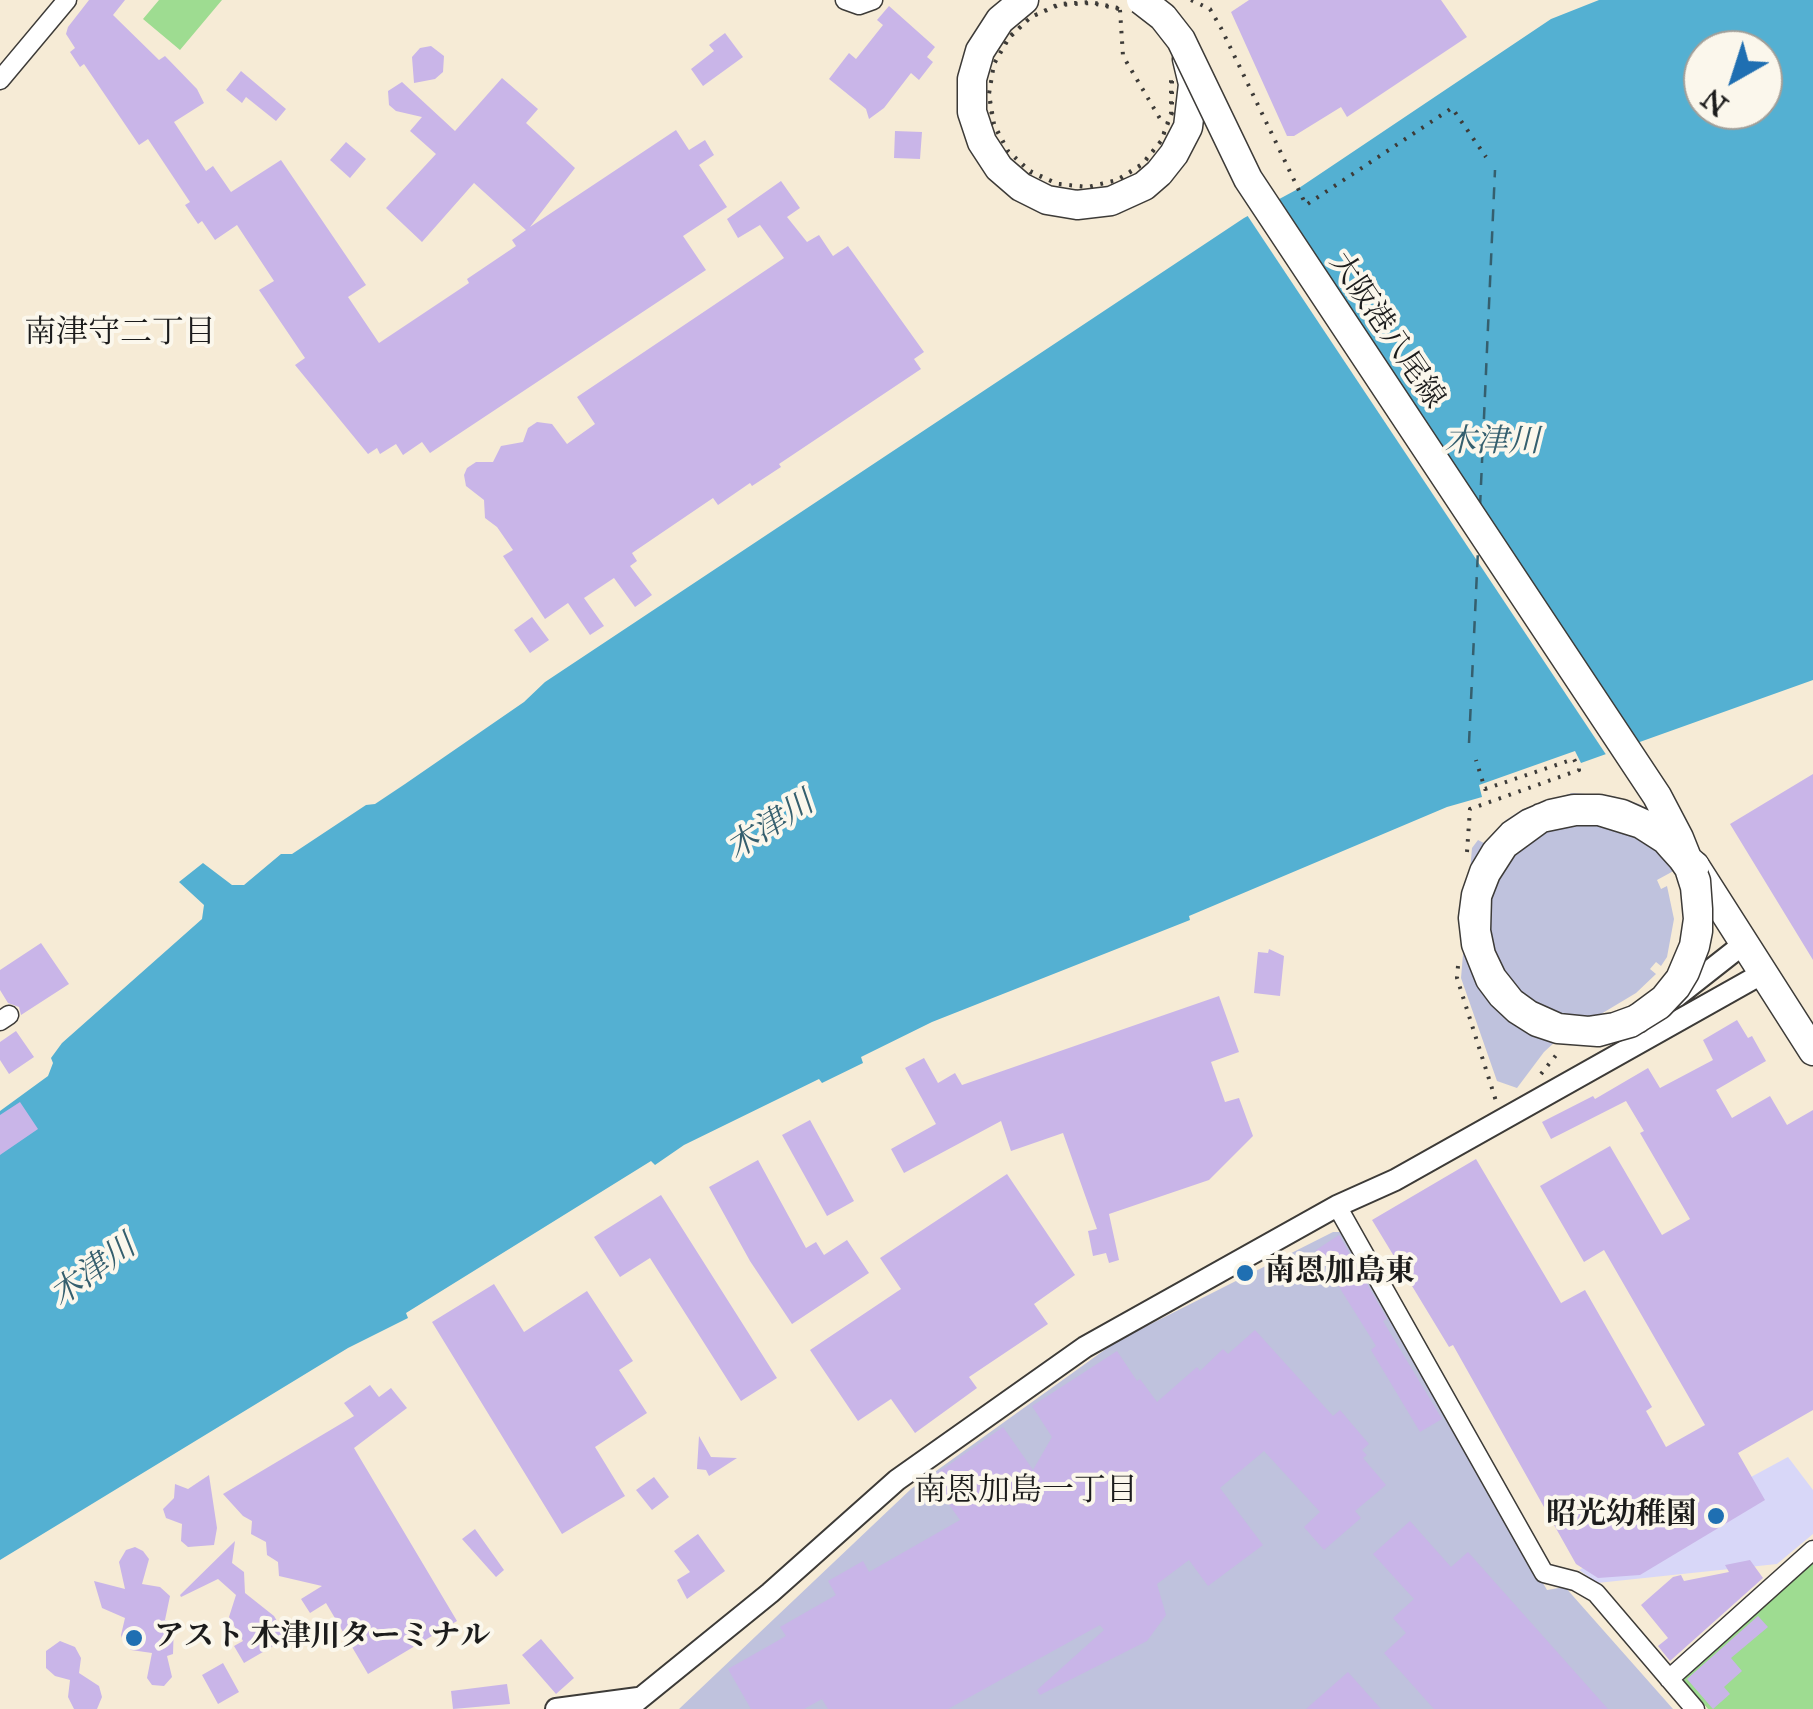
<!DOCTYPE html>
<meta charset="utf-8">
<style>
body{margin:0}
#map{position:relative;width:1813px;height:1709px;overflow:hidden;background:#f6ebd6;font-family:"IM FELL Great Primer",serif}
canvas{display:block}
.north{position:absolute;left:1683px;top:30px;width:100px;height:100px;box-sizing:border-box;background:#fbf7ec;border:2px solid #a29f99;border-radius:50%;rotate:219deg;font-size:28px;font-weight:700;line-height:40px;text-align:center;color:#1c1c1c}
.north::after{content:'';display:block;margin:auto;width:35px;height:45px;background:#1f6fb2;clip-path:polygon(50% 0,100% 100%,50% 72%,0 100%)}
</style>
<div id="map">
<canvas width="1813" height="1709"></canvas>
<div class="north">N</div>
</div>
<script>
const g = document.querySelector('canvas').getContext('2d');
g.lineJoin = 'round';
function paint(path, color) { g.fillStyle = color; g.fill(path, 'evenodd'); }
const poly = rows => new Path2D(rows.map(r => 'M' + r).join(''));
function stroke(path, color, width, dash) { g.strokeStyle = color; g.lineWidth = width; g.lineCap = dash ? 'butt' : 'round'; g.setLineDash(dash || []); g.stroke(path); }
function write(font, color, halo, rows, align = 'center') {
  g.font = font + ' "IM FELL Great Primer","Noto Serif JP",serif'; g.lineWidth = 8; g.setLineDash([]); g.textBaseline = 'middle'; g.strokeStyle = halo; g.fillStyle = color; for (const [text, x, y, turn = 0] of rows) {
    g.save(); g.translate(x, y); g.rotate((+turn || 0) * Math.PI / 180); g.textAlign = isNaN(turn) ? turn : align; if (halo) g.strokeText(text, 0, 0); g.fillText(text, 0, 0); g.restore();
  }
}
const built = poly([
 [1788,1457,1813,1490,1813,1534,1777,1564,1597,1583,1579,1570]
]);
const industrial = poly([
 [1572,793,1613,796,1639,804,1650,810,1701,856,1657,880,1661,889,1667,886,1674,919,1667,957,1661,966,1656,962,1650,969,1656,974,1636,993,1556,1041,1544,1052,1517,1088,1497,1081,1461,978,1472,848,1478,840,1484,843,1506,820,1523,809],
 [1333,1232,1340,1232,1547,1590,1565,1587,1673,1709,679,1709,911,1489,1117,1341]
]);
const green = poly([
 [159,0,222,0,180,50,143,19],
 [1813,1563,1813,1709,1708,1709,1682,1679]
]);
const water = poly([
 [1599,0,1813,0,1813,680,1581,763,1575,751,1479,785,1482,797,1447,807,1189,916,1190,920,932,1022,861,1057,863,1063,822,1083,819,1079,684,1145,655,1165,651,1161,406,1313,408,1318,348,1348,0,1560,0,1111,48,1076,53,1063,51,1058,62,1043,202,919,204,905,179,882,203,863,232,885,244,885,281,854,292,854,366,805,375,804,405,784,524,702,545,682,1244,218,1296,190,1551,19],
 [1703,50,1763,50,1763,110,1703,110]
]);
const pier = poly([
 [1274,196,1639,748,1609,759,1245,212]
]);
const ferry = poly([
 [1480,507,1495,170],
 [1469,743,1478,550]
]);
const building = poly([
 [89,0,125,0,113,15,159,60,165,56,197,89,204,103,174,122,206,171,213,166,231,192,281,160,366,285,348,297,379,343,469,283,467,279,516,246,512,240,526,230,474,183,422,242,386,208,436,154,410,131,422,117,396,111,389,105,388,91,402,82,455,131,502,78,538,109,526,123,575,168,530,227,676,130,689,150,705,140,714,155,699,165,727,207,683,236,706,270,430,453,422,442,403,455,396,444,380,454,377,448,368,454,295,365,305,358,259,290,274,281,237,225,215,240,202,221,198,224,185,205,190,202,148,139,139,145,84,64,80,67,70,52,75,48,66,34,68,27],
 [1249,0,1441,0,1467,37,1347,117,1341,107,1294,136,1287,136,1231,12],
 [889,6,935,47,927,57,933,62,919,80,911,73,884,108,869,119,866,109,829,79,849,53,856,59,883,25,877,20],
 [725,33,743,57,703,86,691,69,714,51,709,45],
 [431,46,444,56,443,72,435,79,414,83,412,57,420,48],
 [241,71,286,109,276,121,246,97,242,103,226,90],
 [895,131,922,132,920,159,894,158],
 [346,142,366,159,350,178,330,160],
 [781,181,800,208,787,217,807,242,819,235,833,256,848,246,924,352,914,359,921,369,779,464,781,467,752,486,750,483,718,505,713,498,632,553,637,561,630,566,652,595,635,607,614,578,584,598,604,626,590,635,568,603,545,619,503,556,513,550,497,527,485,518,484,500,466,486,464,475,467,468,476,462,493,462,501,446,523,442,528,428,537,422,552,424,567,444,595,424,577,397,784,258,760,225,738,238,727,219],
 [532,617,549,640,530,653,514,630],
 [1813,774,1813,960,1730,824],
 [41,943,69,984,21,1015,19,1007,8,1003,0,990,0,970],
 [1269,949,1284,956,1280,996,1254,993,1258,952,1268,953],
 [1219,996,1239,1052,1211,1062,1225,1102,1239,1098,1253,1136,1209,1180,1109,1214,1119,1260,1109,1263,1106,1253,1093,1256,1088,1231,1097,1229,1063,1133,1011,1151,1001,1121,904,1173,891,1149,936,1124,905,1068,924,1058,938,1083,955,1073,962,1085],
 [1737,1020,1748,1038,1752,1036,1766,1061,1716,1090,1732,1118,1770,1096,1787,1125,1813,1110,1813,1410,1738,1453,1765,1500,1640,1575,1598,1578,1576,1564,1453,1345,1449,1347,1372,1220,1476,1159,1561,1303,1585,1290,1652,1407,1646,1411,1666,1447,1705,1425,1604,1250,1584,1262,1540,1186,1610,1146,1662,1235,1690,1219,1640,1133,1644,1131,1626,1101,1551,1139,1542,1122,1593,1096,1595,1099,1648,1068,1660,1088,1713,1060,1703,1040],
 [16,1031,34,1057,9,1074,0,1060,0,1042],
 [20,1102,38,1129,0,1155,0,1115],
 [810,1120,854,1201,827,1216,782,1135],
 [758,1160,806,1248,816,1242,824,1255,847,1240,869,1273,792,1324,750,1261,709,1187],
 [1007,1174,1075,1275,1034,1304,1048,1324,969,1377,977,1388,915,1433,891,1399,858,1421,810,1350,901,1289,880,1258],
 [661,1195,777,1378,741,1401,650,1258,620,1277,594,1237],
 [1339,1235,1387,1319,1383,1321,1442,1419,1420,1432,1371,1350,1376,1346,1316,1250],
 [494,1284,524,1332,587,1291,633,1361,619,1370,647,1413,595,1447,625,1496,562,1534,432,1322],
 [1255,1330,1333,1416,1340,1410,1369,1444,1362,1450,1367,1455,1363,1458,1386,1485,1355,1511,1361,1518,1324,1550,1304,1527,1320,1512,1264,1451,1220,1488,1263,1545,1208,1586,1189,1560,1157,1584,1166,1615,1147,1641,1040,1695,1037,1690,1104,1630,1100,1625,948,1709,828,1709,822,1699,804,1709,751,1709,728,1669,786,1636,780,1627,836,1595,828,1581,863,1561,869,1572,960,1520,930,1478,1003,1427,1033,1470,1052,1437,1032,1406,1117,1351,1137,1381,1140,1379,1157,1402,1197,1367,1200,1371,1223,1349,1228,1354],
 [370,1385,379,1397,391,1388,407,1408,354,1448,457,1621,368,1674,326,1603,310,1613,301,1599,322,1586,279,1576,278,1562,267,1555,266,1542,251,1534,252,1521,243,1516,223,1494,354,1416,344,1403],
 [699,1436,711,1457,737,1458,709,1476,706,1470,697,1469],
 [209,1475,217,1528,214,1545,188,1547,181,1541,182,1524,166,1518,163,1509,174,1498,175,1484,188,1489],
 [654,1477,669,1497,652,1510,636,1490],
 [1410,1521,1451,1567,1468,1552,1608,1709,1434,1709,1384,1653,1406,1633,1393,1618,1414,1599,1373,1554],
 [475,1529,504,1570,496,1577,462,1539],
 [698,1534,725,1571,687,1599,677,1580,690,1572,674,1551],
 [235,1541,232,1563,244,1572,245,1593,274,1616,287,1638,244,1663,234,1646,243,1641,229,1617,236,1595,218,1579,181,1597,180,1595],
 [135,1547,143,1551,149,1559,142,1584,160,1587,170,1596,165,1620,174,1622,173,1654,167,1656,172,1677,164,1686,152,1685,147,1678,152,1653,131,1650,124,1644,121,1635,125,1618,102,1608,94,1581,125,1589,119,1562,126,1550],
 [1750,1560,1763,1578,1670,1661,1658,1646,1668,1638,1641,1605,1673,1577,1681,1575,1684,1581,1729,1572,1725,1565],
 [1758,1616,1768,1627,1731,1658,1742,1671,1724,1687,1730,1694,1713,1709,1687,1679],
 [541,1639,574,1678,556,1694,522,1655],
 [60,1641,75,1647,81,1658,79,1673,99,1686,102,1697,97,1709,74,1709,68,1697,70,1680,55,1676,46,1668,46,1651],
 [223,1663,239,1692,218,1704,202,1675],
 [1348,1672,1381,1709,1306,1709],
 [507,1684,510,1704,453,1709,451,1691]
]);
const path = poly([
 [1191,0,1210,9,1221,28,1306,205,1452,108,1486,157],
 [1120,10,1123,56,1162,122],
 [1467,852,1470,809,1579,770,1574,759,1485,789,1476,760],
 [1458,966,1457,978,1496,1101],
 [1541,1074,1557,1054]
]);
const minor = poly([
 [845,0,859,5,873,0],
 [0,80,67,0],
 [0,1021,9,1015],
 [1337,1206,1544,1573,1575,1581,1596,1593,1695,1709],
 [1669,1679,1813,1550]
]);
const tertiary = poly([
 [1676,997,1746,942],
 [556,1709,638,1698],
 [627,1709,770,1593,897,1480,1085,1347,1337,1206,1395,1180,1765,972]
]);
const primary = poly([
 [1024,0,1000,20,980,51,972,79,972,112,982,142,999,168,1021,187,1047,200,1077,205,1111,201,1144,186,1159,173,1174,154,1188,127,1193,84,1187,59],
 [1695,866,1813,1051]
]);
const pathBridge = poly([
 [1118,8,1091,2,1059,4,1031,17,1009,37,994,64,989,94,993,124,1008,151,1030,172,1058,184,1088,187,1118,180,1143,164,1161,141,1172,113,1172,78],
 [1119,9,1091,3,1059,5,1031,17,1009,38,994,64,989,94,994,124,1008,151,1030,171,1058,184,1088,187,1117,180,1142,164,1161,141,1171,113,1171,76]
]);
const primaryBridge = poly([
 [1141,0,1163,17,1181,40,1248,179,1657,796,1679,838,1691,868,1696,881,1698,909,1698,931,1695,946,1685,972,1676,987,1659,1005,1630,1023,1598,1032,1558,1029,1537,1022,1518,1010,1502,995,1490,979,1476,944,1473,918,1476,895,1484,872,1496,852,1512,835,1530,823,1551,814,1574,809,1599,809,1622,814,1642,823,1665,839,1672,847,1682,858,1689,868,1695,887,1698,919,1694,946,1680,979,1664,999,1637,1019,1615,1027,1588,1031,1558,1028,1529,1015,1511,1002,1492,978,1481,955,1476,931,1477,896,1486,873,1504,845,1541,818,1575,811,1599,811,1641,824,1666,840,1695,866]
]);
const markers = [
 [1245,1273,10,"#1f6fb2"],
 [1716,1516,10,"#1f6fb2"],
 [134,1638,10,"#1f6fb2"]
];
const streetNames = [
 ["大阪港八尾線",1386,331,56]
];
const poiNames = [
 ["南恩加島東",1265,1273],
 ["昭光幼稚園",1696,1516,"right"],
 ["アスト 木津川ターミナル",154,1638]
];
const neighbourhoodNames = [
 ["南津守二丁目",120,334],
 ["南恩加島一丁目",1026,1492]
];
const waterNames = [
 ["木津川",1492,443],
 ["木津川",771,827,-33],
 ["木津川",94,1272,-36]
];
paint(built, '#d8d7f8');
paint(industrial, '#bfc2dd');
paint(green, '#9edc91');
paint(water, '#54b0d2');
paint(pier, '#f6ebd6');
stroke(ferry, '#355f6e', 2.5, [12, 10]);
paint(building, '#c9b5e8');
stroke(minor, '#3d3b38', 21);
stroke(tertiary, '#3d3b38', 24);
stroke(primary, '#3d3b38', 31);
stroke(path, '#3d3b38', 4, [2.5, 8]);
stroke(minor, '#fff', 18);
stroke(tertiary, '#fff', 20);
stroke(primary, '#fff', 28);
stroke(primaryBridge, '#3d3b38', 31, []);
stroke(pathBridge, '#3d3b38', 4, [2.5, 8]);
stroke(primaryBridge, '#fff', 28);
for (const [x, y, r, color] of markers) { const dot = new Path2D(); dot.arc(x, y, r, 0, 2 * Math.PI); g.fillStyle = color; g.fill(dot); stroke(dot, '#fbf7ec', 4); }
write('30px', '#1c1c1c', '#fbf7ec', streetNames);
write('bold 30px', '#1c1c1c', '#fbf7ec', poiNames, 'left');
write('32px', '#1c1c1c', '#fbf7ec', neighbourhoodNames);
write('italic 32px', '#355f6e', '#fbf7ec', waterNames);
</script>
